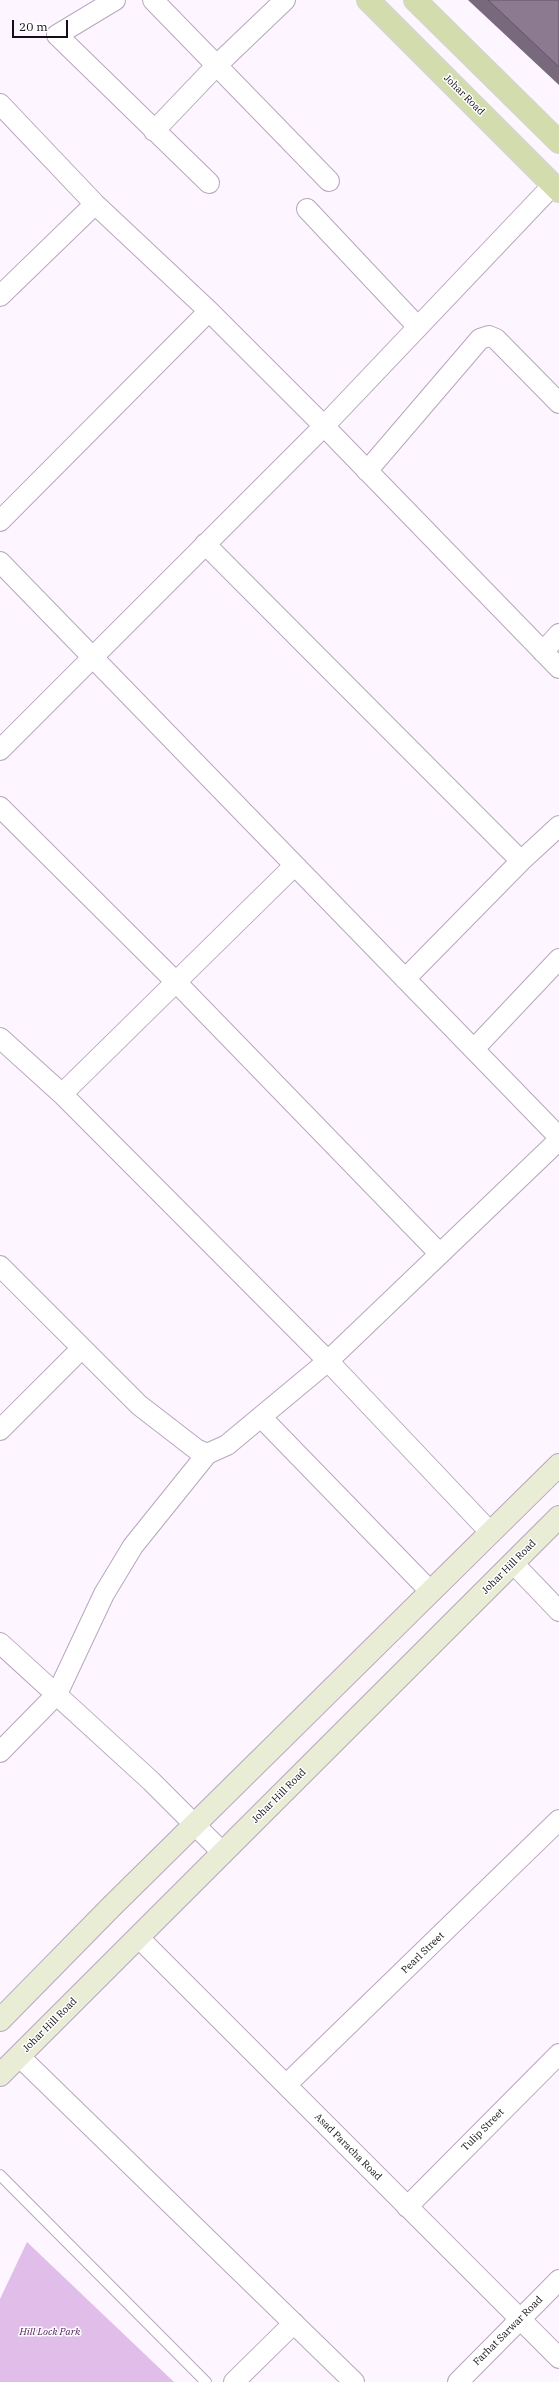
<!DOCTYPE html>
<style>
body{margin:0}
#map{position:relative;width:559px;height:2382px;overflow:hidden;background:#fdf5ff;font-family:"IBM Plex Serif",serif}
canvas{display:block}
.scale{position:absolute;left:12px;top:20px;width:56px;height:18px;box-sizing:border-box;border:2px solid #150f17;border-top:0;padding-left:5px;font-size:12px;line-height:14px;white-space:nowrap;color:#150f17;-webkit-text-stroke:3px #fff;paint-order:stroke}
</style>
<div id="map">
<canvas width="559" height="2382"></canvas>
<div class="scale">20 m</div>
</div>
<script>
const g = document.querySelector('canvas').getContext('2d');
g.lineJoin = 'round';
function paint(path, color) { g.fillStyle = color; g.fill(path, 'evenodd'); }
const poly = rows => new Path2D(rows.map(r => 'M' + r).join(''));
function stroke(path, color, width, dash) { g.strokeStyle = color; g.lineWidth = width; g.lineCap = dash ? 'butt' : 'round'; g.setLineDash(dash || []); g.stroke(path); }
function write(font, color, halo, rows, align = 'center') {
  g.font = font + ' "IBM Plex Serif",serif'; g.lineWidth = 3; g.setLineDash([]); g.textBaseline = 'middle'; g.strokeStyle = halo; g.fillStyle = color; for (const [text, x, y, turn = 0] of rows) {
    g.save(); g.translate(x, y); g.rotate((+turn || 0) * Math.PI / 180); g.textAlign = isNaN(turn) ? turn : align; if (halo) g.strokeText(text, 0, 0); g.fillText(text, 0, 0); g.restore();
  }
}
const green = poly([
 [27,2242,174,2382,0,2382,0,2299]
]);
const lane = poly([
 [0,2175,206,2382]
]);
const street = poly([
 [115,0,57,35,209,183],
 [153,0,329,181],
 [0,104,95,204,209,311,324,426,559,668],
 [154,131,216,66,285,0],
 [307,209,418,327],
 [0,296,95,204],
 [367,471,480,339,489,336,496,339,559,403],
 [0,521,209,311],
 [205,544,521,861],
 [0,562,559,1137],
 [543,652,559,634],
 [0,750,324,426,553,185],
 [0,807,176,982,440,1254],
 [405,979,521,861,559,826],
 [0,1038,62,1094,328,1361,491,1533],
 [474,1049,559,959],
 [62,1094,294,866],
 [0,1266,139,1405,196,1449,207,1454,227,1445,328,1361,559,1140],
 [261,1417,431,1592],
 [0,1430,82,1348],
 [513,1563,559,1611],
 [0,1643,151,1781,222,1852],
 [0,1752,57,1694,104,1594,133,1546,207,1454],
 [138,1937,559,2358],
 [19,2056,354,2382],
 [286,2085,559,1820],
 [407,2207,559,2054],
 [234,2382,294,2323],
 [458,2382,559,2280]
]);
const secondary = poly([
 [0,2020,111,1907,559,1465],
 [0,2075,559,1517]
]);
const primary = poly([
 [368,0,559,191],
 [415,0,559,142]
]);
const wall = poly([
 [468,0,559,0,559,85]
]);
const building = poly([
 [488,0,559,0,559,67,488,0]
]);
const streetNames = [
 ["Johar Road",464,95,45],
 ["Johar Hill Road",509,1567,-45],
 ["Johar Hill Road",279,1796,-45],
 ["Pearl Street",423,1953,-44],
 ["Johar Hill Road",50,2025,-45],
 ["Tulip Street",483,2130,-45],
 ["Asad Paracha Road",348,2147,45],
 ["Farhat Sarwar Road",508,2331,-45]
];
const parkNames = [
 ["Hill Lock Park",50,2332]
];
paint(green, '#e1bdea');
stroke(lane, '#b9a6bd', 12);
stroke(street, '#b9a6bd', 22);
stroke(secondary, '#b9a6bd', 24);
stroke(primary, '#d5d4d5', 24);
stroke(lane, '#fff', 10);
stroke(street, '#fff', 20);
stroke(secondary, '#e9edd5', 22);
stroke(primary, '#d3dcac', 22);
paint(wall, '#78697d');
paint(building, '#8c7a91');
stroke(building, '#625566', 1);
write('10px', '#150f17', '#fff', streetNames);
write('italic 10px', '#4d1c59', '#fff', parkNames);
</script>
